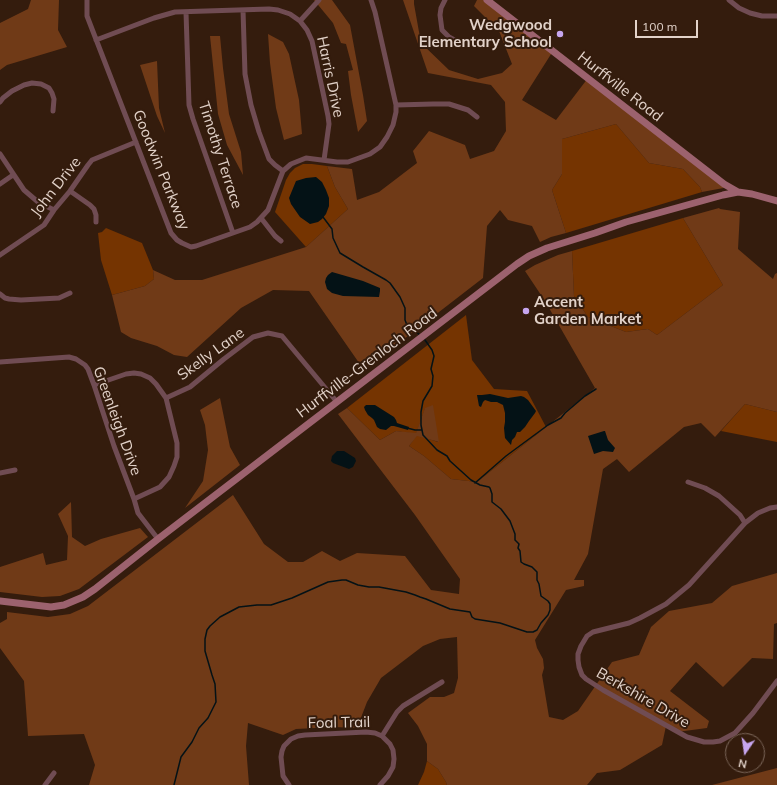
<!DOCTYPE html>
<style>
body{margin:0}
#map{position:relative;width:777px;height:785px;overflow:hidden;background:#341c0d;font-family:Mulish,sans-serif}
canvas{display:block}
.north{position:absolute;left:725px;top:733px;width:40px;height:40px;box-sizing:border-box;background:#341c0d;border:1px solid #7a6558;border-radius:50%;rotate:193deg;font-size:11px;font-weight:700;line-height:16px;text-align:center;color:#e2d2c9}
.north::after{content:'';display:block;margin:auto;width:14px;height:18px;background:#c7a6ef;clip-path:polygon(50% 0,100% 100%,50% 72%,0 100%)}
.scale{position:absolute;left:635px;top:20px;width:63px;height:18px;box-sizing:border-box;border:2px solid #e2d2c9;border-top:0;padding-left:5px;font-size:12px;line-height:14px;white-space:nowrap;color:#e2d2c9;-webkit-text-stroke:3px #341c0d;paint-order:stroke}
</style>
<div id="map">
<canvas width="777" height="785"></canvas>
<div class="north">N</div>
<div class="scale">100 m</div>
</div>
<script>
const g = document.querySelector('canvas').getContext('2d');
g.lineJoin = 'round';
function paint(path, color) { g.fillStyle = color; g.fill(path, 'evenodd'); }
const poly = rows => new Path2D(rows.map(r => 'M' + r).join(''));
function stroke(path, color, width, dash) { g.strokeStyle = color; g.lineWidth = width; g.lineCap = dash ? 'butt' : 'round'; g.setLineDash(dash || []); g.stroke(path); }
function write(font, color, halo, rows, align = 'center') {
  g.font = font + ' Mulish,sans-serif'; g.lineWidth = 4; g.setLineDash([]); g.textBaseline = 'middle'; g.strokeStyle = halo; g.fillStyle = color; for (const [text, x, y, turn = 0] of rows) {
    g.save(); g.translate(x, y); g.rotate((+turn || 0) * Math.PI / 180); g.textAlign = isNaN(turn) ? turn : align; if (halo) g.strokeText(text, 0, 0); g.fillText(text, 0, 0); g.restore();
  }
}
const green = poly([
 [616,124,649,163,683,169,700,187,702,192,566,233,552,190,562,174,562,139],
 [303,164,312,164,327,166,335,187,348,209,306,247,275,212,286,180,290,173,295,168],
 [683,218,723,285,657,335,648,329,626,332,588,317,574,296,572,251],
 [106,228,142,243,153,270,154,279,145,286,112,295,101,260,98,233,102,232],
 [466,315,472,360,494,389,527,391,546,427,477,482,451,479,424,456,409,446,417,435,438,442,425,409,416,434,396,431,380,440,347,408],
 [745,404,777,412,777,442,721,431],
 [427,761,438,769,446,782,447,785,418,785,424,772]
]);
const forest = poly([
 [31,0,59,0,58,30,67,47,7,65,0,70,0,23,28,9],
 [314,0,332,0,350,25,363,95,367,121,358,132,351,95,348,71,353,70,346,44,341,43,333,23],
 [403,0,414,0,414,4,421,43,449,70,478,79,502,73,512,64,499,31,474,6,477,0,490,0,553,51,522,100,556,120,588,78,729,187,702,192,700,187,683,169,649,163,616,124,562,139,562,174,552,190,566,233,551,237,540,242,532,226,508,220,500,210,487,226,483,278,364,370,309,291,273,290,241,308,187,357,174,355,157,346,131,338,121,332,112,295,145,286,154,279,153,270,175,280,202,280,306,247,348,209,335,187,327,166,352,169,357,200,379,192,417,163,413,151,429,131,465,145,470,159,494,151,506,131,505,102,491,85,428,73],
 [268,34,283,42,289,54,299,100,302,134,284,140,276,108,270,63],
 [210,36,220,36,223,68,229,114,241,152,243,175,227,145,218,114],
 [157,61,159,108,165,133,157,116,140,65],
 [719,208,720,209,740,212,738,249,773,279,775,274,777,273,777,412,745,404,715,437,701,423,684,427,629,472,617,459,603,469,588,554,574,580,584,580,584,586,566,590,535,640,537,648,543,659,544,668,542,675,549,717,563,720,578,711,612,662,639,655,651,627,669,611,712,603,732,586,777,573,777,623,774,624,773,659,752,658,723,687,696,662,670,691,709,721,707,728,677,732,666,726,662,745,620,770,597,773,587,785,447,785,446,782,438,769,427,761,427,744,418,726,408,713,430,697,444,697,454,693,458,678,457,637,440,639,423,646,381,678,367,702,357,728,334,727,296,729,283,735,248,723,246,746,249,785,89,785,95,765,84,734,28,736,24,681,0,648,0,623,7,619,7,612,48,617,70,614,88,606,233,495,264,544,288,562,303,562,322,551,340,561,357,553,405,556,431,590,459,594,460,579,415,515,338,414,347,408,380,440,396,431,416,433,425,408,433,405,439,442,417,436,409,446,424,456,451,479,477,482,595,388,545,301,525,271,535,265,558,255,572,251,574,296,588,317,626,332,648,329,657,335,723,285,683,218],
 [220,398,230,447,240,465,185,508,203,481,208,450,205,425,200,410],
 [71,502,72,537,85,546,101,539,140,528,148,537,79,589,60,596,42,597,0,592,0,567,43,553,46,565,67,560,68,536,58,514],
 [777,768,777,785,712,785]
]);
const water = poly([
 [316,177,322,182,326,190,329,198,329,206,326,214,322,219,318,222,310,224,300,217,291,204,289,198,296,181,306,178],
 [332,272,363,281,380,288,380,291,379,297,343,296,332,293,327,289,325,282,326,278,328,275],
 [490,394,508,398,521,396,524,397,528,400,536,411,535,413,529,421,525,427,520,432,517,432,515,437,512,440,511,445,505,438,504,428,505,422,505,413,503,405,497,402,491,402,485,400,483,402,481,407,479,406,477,395,482,395],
 [366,405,375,405,394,417,396,420,397,423,409,427,408,430,394,426,391,426,386,430,380,429,377,427,374,420,372,418,368,415,365,410,364,407],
 [604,431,605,431,608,440,615,448,613,452,603,451,594,454,588,436],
 [337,451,344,451,355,458,356,461,353,467,349,469,333,463,331,461,332,456]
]);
const stream = poly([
 [323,217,332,229,333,238,340,253,363,267,386,280,390,283,400,297,405,308,405,320,407,325,420,335],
 [407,428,415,430,421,430],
 [475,483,506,456,548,425,561,418,565,413,585,396,596,389],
 [174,785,181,757,192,742,199,728,208,718,216,702,215,684,212,675,205,651,205,639,207,630,210,626,220,617,239,607,257,605,271,605,292,598,328,582,342,580,346,580,358,585,369,587,379,587,406,592,415,595,420,597,426,599,450,609,470,612,472,617,475,619,500,623,527,632,533,632,537,630,541,623,548,615,550,610,550,604,548,601,541,596,539,584,537,580,537,572,532,567,524,564,521,562,520,551,518,548,519,544,515,540,515,534,510,521,501,509,492,502,492,494,490,488,489,487,480,485,471,480,450,461,447,456,437,450,423,435,421,425,421,412,423,401,432,386,433,376,431,369,434,356,432,350,425,340]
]);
const street = poly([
 [87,0,87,16,171,233,177,240,182,243,191,247,196,246,233,233,250,227,257,222,268,210,283,171,291,164,306,158,337,162,348,162,370,154,380,147,387,137,393,125,396,112,396,105,375,12,371,0],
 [445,0,441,8,440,15,442,30,449,37,458,42,466,43,473,42],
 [729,0,739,8,750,13,762,16,777,16],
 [243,10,245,74,251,105,259,132,269,159,275,165,283,171],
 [186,12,189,105,193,119,233,233],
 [300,21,319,0],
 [96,40,154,18,175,12,269,9,278,10,290,14,300,21,307,30,312,41,328,116,329,124,324,160],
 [0,102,3,98,12,91,24,85,32,83,41,84,49,88,52,93,54,99,53,111],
 [396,105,433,104,449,104,468,110,477,117],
 [0,154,24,190,38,202,54,210],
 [0,184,13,175],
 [70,191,90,205,94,209,96,215,96,222],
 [261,218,275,236,281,241],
 [0,255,44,225,54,210,70,191,88,165,92,160,136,142],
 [0,294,5,298,9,299,21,300,59,298,70,293],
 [0,362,69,357,76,359,85,365,88,369,94,385,114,446,134,499,138,513,158,539],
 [94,385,126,374,134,373,141,374,150,378,156,384,166,398,177,443,177,457,174,466,169,477,160,487,134,499],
 [166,398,190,387,224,359,253,337,268,333,282,336,337,402],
 [0,473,15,470],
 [688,482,705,488,719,496,740,515,745,523],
 [777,507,770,508,758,513,745,523,689,585,666,604,640,618,629,623,593,632,587,636,581,646,578,654,578,660,579,667,582,675,586,679,603,690,687,737,704,742,713,742,720,741,735,733,753,713,777,681],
 [382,736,397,712,403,706,442,682],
 [45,785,54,773],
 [289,785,283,776,281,757,282,751,284,746,291,739,298,736,305,735,366,732,375,733,382,736,390,744,393,750,394,759,393,767,388,776,380,785]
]);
const secondary = poly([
 [487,0,724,184,738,192],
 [0,601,51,607,64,605,83,597,95,589,158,539,517,264,529,256,547,248,595,233,626,222,723,195,738,192,752,194,777,201]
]);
const markers = [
 [560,34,4,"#c7a6ef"],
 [526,311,4,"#c7a6ef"]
];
const poiNames = [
 ["Wedgwood",552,25],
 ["Elementary School",552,42],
 ["Accent",534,302,"left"],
 ["Garden Market",534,319,"left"]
];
const streetNames = [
 ["Harris Drive",330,77,78],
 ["Hurffville Road",620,87,38],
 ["Timothy Terrace",220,155,72],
 ["Goodwin Parkway",161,170,68],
 ["John Drive",56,187,-52],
 ["Skelly Lane",211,354,-36],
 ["Hurffville-Grenloch Road",367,363,-37],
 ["Greenleigh Drive",117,421,70],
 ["Berkshire Drive",643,698,30],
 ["Foal Trail",339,723,-1]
];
paint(green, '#753401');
paint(forest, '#703a17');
paint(water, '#041216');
stroke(stream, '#041216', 1.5);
stroke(street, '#704c53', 5);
stroke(secondary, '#9c626e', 7);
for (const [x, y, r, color] of markers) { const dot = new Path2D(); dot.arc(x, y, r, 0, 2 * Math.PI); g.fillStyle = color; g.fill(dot); stroke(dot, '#341c0d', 1.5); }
write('bold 15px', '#e2d2c9', '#341c0d', poiNames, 'right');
write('15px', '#e2d2c9', '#341c0d', streetNames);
</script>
